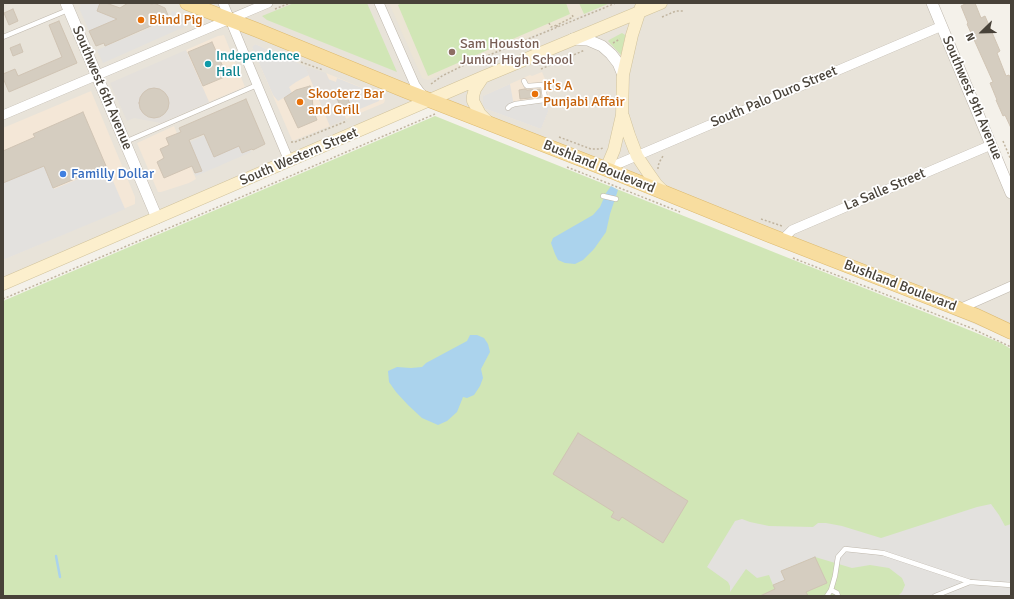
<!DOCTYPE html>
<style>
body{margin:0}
#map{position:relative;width:1014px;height:599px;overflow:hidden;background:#f4f1ea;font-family:Signika,sans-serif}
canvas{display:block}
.frame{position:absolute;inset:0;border:4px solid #484239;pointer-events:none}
.north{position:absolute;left:962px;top:12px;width:40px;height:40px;-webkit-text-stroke:3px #fff;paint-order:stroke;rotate:247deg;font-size:11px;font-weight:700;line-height:16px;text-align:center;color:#484239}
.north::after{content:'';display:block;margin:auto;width:14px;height:18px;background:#484239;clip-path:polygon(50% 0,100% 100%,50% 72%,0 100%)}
</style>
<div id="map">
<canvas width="1014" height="599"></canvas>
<div class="frame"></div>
<div class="north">N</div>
</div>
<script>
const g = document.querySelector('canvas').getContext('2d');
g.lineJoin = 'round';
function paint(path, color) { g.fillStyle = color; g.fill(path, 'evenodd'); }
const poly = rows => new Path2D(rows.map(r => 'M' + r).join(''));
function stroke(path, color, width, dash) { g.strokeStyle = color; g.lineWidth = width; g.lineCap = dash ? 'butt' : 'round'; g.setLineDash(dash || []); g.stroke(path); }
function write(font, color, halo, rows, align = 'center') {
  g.font = font + ' Signika,sans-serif'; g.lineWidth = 3.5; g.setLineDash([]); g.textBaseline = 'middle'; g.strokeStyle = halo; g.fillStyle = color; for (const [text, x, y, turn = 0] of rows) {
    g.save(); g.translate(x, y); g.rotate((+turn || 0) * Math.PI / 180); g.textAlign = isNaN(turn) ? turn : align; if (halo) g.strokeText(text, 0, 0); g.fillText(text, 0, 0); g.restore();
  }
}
const residential = poly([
 [3,3,932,3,1011,191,1011,339,434,100,3,285]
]);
const commercial = poly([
 [224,35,245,87,209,102,186,50,218,36],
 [255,44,305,66,330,126,295,140,292,140,252,47],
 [542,72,548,86,550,102,548,112,541,129,486,109,483,106,483,96,530,75,532,76],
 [326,73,383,96,385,98,385,100,384,103,346,119],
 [91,91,135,197,135,204,3,260,3,128],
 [174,126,196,179,189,183,161,192,158,192,137,143]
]);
const industrial = poly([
 [186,50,209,102,161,123,134,118,127,121,110,83],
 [305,66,326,73,346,119,330,126]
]);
const education = poly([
 [389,3,610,3,428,80,422,78]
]);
const green = poly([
 [294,3,367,3,397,72,267,20,262,16],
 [402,3,566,3,570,14,428,76,398,5],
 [579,3,610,3,584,14],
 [622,33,625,35,625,37,621,55,608,41,609,40],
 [435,116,776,253,937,317,1001,343,1011,349,1011,596,3,596,3,301]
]);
const parking = poly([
 [79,3,100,3,97,11,117,19,89,31,79,8,81,7],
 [172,11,183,15,187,19,184,27,103,63,97,50,167,21,169,20],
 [255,44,305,66,309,75,296,82,289,87,292,93,278,101,273,95,252,47],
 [337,78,380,95,379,101,348,114,345,106,350,103,345,92,340,94,338,91,334,93,328,79,336,82],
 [510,84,514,106,550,102,548,112,541,129,486,109,483,106,483,96],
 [237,121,251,152,196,176,183,145],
 [44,166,54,189,107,167,125,209,3,260,3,183],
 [991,504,999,515,1005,526,1011,524,1011,596,898,596,902,592,905,585,902,578,889,568,870,565,852,568,815,557,781,571,785,580,773,585,769,575,757,578,746,569,730,592,730,586,728,582,707,567,732,526,735,521,742,519,750,522,769,526,813,527,818,523,826,523,842,526,881,538,977,507]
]);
const water = poly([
 [611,186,618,190,610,214,606,232,594,249,583,260,575,264,565,263,558,260,555,254,551,243,553,238,593,215,600,207,606,193],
 [470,335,477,335,484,338,488,344,490,352,481,369,483,378,480,386,474,395,467,398,463,397,457,412,447,421,438,425,422,418,408,405,396,392,389,382,388,371,397,367,411,368,422,367,426,363,467,341]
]);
const stream = poly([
 [56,556,60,577]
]);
const building = poly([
 [100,3,106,3,120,8,128,3,148,3,152,4,154,3,165,8,169,18,105,46,104,43,96,46,89,31,117,19,97,11,100,3],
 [967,3,975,3,981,18,985,16,1000,51,997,53,1006,76,1009,75,1011,79,1011,128,1005,115,1003,116,996,100,997,100,990,83,993,82,967,24,968,23,961,6,967,3],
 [13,9,18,21,9,25,4,13,13,9],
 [59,21,77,63,9,92,3,78,3,74,15,69,18,76,62,57,49,25,59,21],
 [212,42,227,76,203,86,188,52,212,42],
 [20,44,23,52,13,56,10,48,20,44],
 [310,86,314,92,312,93,313,110,317,120,298,128,284,98,296,90,310,86],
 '139 103a15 15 0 1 1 30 0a15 15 0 1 1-30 0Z',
 [525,89,527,90,540,89,541,97,520,99,519,90,525,89],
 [345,92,350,104,341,108,336,96,345,92],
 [246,99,265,144,253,150,252,149,242,153,239,146,214,157,204,134,189,140,202,171,195,173,192,166,164,178,157,162,164,158,160,149,169,145,166,138,181,132,179,128,246,99],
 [83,112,106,166,53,188,44,166,3,183,3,151,35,137,33,134,83,112],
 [578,433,688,501,663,543,622,517,619,521,611,517,614,512,553,474,578,433],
 [815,557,827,583,806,592,808,596,760,596,775,589,773,585,785,580,781,571,815,557]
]);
const path = poly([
 [275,9,290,3],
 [662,17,676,11,683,11],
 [549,23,551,27,557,25],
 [557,27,557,25,573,17,572,14],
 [613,43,620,39],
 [301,62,323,70],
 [541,69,585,50],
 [431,84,442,76,460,67,616,3],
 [559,137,591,149,600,149,603,148],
 [1003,141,1011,160],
 [291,142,295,142,347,121],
 [567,167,680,212],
 [658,169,658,166,660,161,663,156],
 [761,219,782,226],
 [793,258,971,328,1011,347],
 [3,299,435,114]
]);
const service = poly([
 [3,37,68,10],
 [508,108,510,106,515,104,544,100,545,98,543,85,541,85,527,86,526,85,524,81],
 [125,142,257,85],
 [603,196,616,199],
 [831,590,835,576,838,557,845,549,883,553,970,582,1011,585],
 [827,596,831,590,837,593,838,596],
 [935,596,970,582]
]);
const minor = poly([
 [223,3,289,161],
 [379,3,415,85,420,92,424,96],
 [3,115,268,3],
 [606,169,942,26],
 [782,240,792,230,991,145],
 [959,309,1011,286]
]);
const tertiary = poly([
 [66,3,157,218],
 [932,3,1011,193],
 [573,39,588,40,602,46,611,54,618,63,623,75]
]);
const secondary = poly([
 [483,77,475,89,473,96,473,101,480,114,489,123],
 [623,116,629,135,637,156,649,174,656,184,664,192],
 [606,169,614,150,622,115,623,75,632,35,641,7],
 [3,284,483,77,661,3]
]);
const primary = poly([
 [187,3,257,30,406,91,606,169,769,235,977,316,1011,332]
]);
const markers = [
 [141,20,4,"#e8710a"],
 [452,52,4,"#8d6e63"],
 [208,64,4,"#0f9aa8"],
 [535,94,4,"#e8710a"],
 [300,102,4,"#e8710a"],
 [63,174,4,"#3f7fe0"]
];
const foodNames = [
 ["Blind Pig",149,20],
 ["It's A",543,86],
 ["Punjabi Affair",543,102],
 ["Skooterz Bar",308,94],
 ["and Grill",308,110]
];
const educationNames = [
 ["Sam Houston",460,44],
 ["Junior High School",460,60]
];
const cultureNames = [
 ["Independence",216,56],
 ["Hall",216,72]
];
const streetNames = [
 ["Southwest 6th Avenue",102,88,67],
 ["South Palo Duro Street",774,97,-23],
 ["Southwest 9th Avenue",972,98,67],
 ["South Western Street",299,157,-23],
 ["Bushland Boulevard",599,167,22],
 ["La Salle Street",885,190,-23],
 ["Bushland Boulevard",900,286,21]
];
const shopNames = [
 ["Familly Dollar",71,174]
];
paint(residential, '#e8e3d9');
paint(commercial, '#f4e7d7');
paint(industrial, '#e4e0db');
paint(education, '#ece5d5');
paint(green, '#d1e6b6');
paint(parking, '#e3e1de');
paint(water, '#abd3ed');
stroke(stream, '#abd3ed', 2.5);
paint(building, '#d5cdc0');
stroke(building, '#d0c4b4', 1);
stroke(service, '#bfb8ad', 5.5);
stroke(minor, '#bfb8ad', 10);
stroke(tertiary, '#bfb8ad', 12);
stroke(secondary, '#d1c39c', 13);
stroke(primary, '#ddba6f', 15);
stroke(path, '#c0b49f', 1.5, [2, 2]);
stroke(service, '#fff', 4.5);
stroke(minor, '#fff', 9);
stroke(tertiary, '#fff', 11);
stroke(secondary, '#fcefcd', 12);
stroke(primary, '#f8dd9f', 14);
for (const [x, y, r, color] of markers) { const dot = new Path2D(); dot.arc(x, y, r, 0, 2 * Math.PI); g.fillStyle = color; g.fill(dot); stroke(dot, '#fff', 1.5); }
write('14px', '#c56008', '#fff', foodNames, 'left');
write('14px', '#785e54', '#fff', educationNames, 'left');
write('14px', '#0d838f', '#fff', cultureNames, 'left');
write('14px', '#484239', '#fff', streetNames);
write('14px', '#366cbe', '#fff', shopNames, 'left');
</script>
